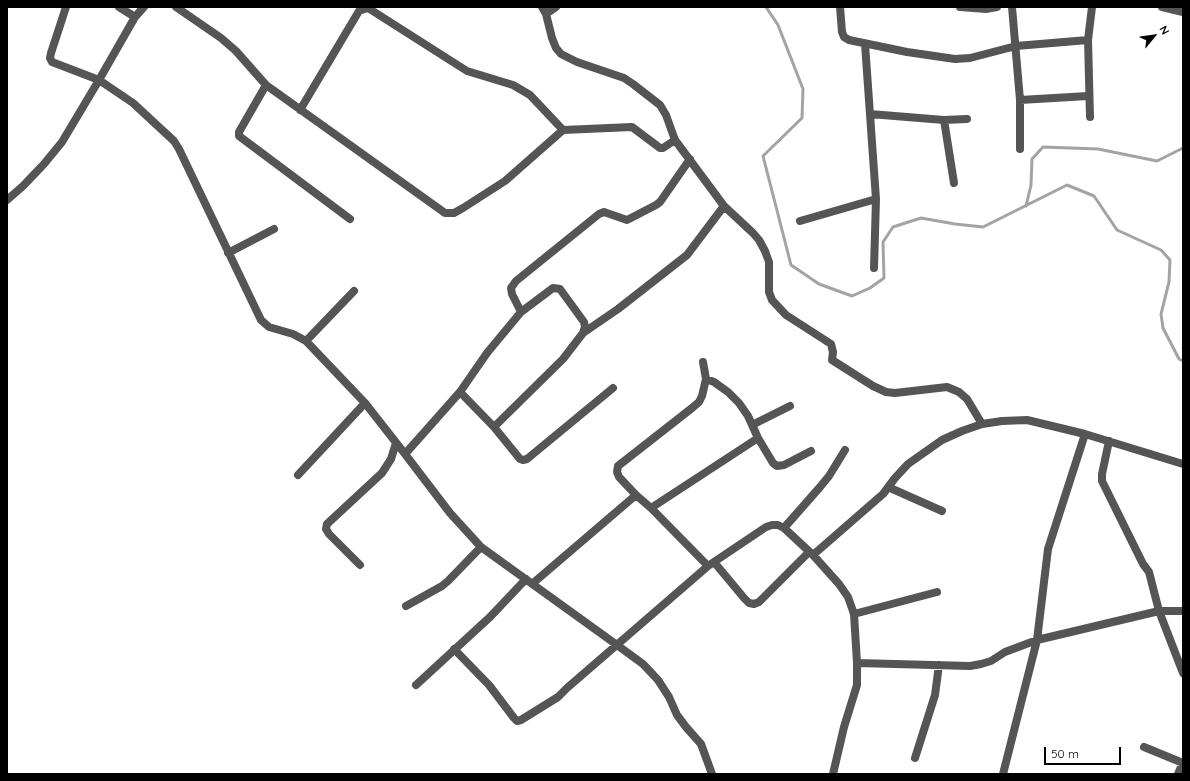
<!DOCTYPE html>
<style>
body{margin:0}
#map{position:relative;width:1190px;height:781px;overflow:hidden;background:#fff;font-family:Quicksand,sans-serif}
canvas{display:block}
.frame{position:absolute;inset:0;border:8px solid #000;pointer-events:none}
.north{position:absolute;left:1134px;top:16px;width:40px;height:40px;-webkit-text-stroke:3px #fff;paint-order:stroke;rotate:61deg;font-size:11px;font-weight:700;line-height:16px;text-align:center;color:#000}
.north::after{content:'';display:block;margin:auto;width:14px;height:18px;background:#000;clip-path:polygon(50% 0,100% 100%,50% 72%,0 100%)}
.scale{position:absolute;left:1044px;top:747px;width:77px;height:18px;box-sizing:border-box;border:2px solid #000;border-top:0;padding-left:5px;font-size:12px;line-height:14px;white-space:nowrap;color:#000;-webkit-text-stroke:3px #fff;paint-order:stroke}
</style>
<div id="map">
<canvas width="1190" height="781"></canvas>
<div class="frame"></div>
<div class="north">N</div>
<div class="scale">50 m</div>
</div>
<script>
const g = document.querySelector('canvas').getContext('2d');
g.lineJoin = 'round';
const poly = rows => new Path2D(rows.map(r => 'M' + r).join(''));
function stroke(path, color, width, dash) { g.strokeStyle = color; g.lineWidth = width; g.lineCap = dash ? 'butt' : 'round'; g.setLineDash(dash || []); g.stroke(path); }
const stream = poly([
 [766,7,778,25,803,89,802,118,763,156,791,265,819,284,852,296,870,288,884,278,883,242,893,227,921,218,955,224,983,227,1067,185,1094,196,1117,230,1161,250,1170,260,1169,282,1161,314,1163,328,1179,359,1183,361],
 [1026,206,1031,185,1032,159,1043,147,1098,149,1157,161,1183,148]
]);
const minor = poly([
 [119,7,135,17],
 [144,7,135,17,99,80,133,103,174,141,179,149,261,320,269,327,293,334,306,341,365,403,405,454,450,513,481,547,617,645,643,664,658,680,669,697,677,715,686,727,701,744,712,774],
 [176,7,221,38,236,51,266,85,445,213,454,213,463,208,505,181,563,130,632,127,660,148,663,148,675,140],
 [542,7,546,14,552,38,556,48,561,54,577,62,624,78,633,84,660,105,666,115,675,140,724,206,753,233,759,240,765,251,769,262,769,292,772,300,786,315,831,344,833,352,832,360,873,386,886,392,895,393,947,387,959,392,967,399,982,424],
 [840,7,842,32,844,37,849,40,907,52,955,59,970,58,1016,46,1088,40],
 [960,7,986,9,997,7],
 [1012,7,1020,100,1020,149],
 [1162,7,1183,12],
 [546,14,556,7],
 [865,44,876,199,874,268],
 [266,85,239,132,239,136,350,219],
 [1020,100,1088,96],
 [300,110,359,11,364,9,368,8,467,71,513,85,530,95,563,130],
 [870,114,944,120,967,119],
 [1090,117,1088,40,1092,7],
 [944,120,954,183],
 [7,200,23,186,44,164,62,142,99,80,52,62,50,58,51,53,66,7],
 [800,221,876,199],
 [228,253,274,229],
 [521,312,512,294,511,288,516,281,599,214,604,212,627,220,656,205,660,202,690,159],
 [306,341,354,291],
 [703,362,706,379,702,396,699,402,692,408,618,466,617,472,619,477,636,495,651,508,708,566],
 [706,379,714,382,728,392,739,403,748,416,758,438],
 [460,392,494,427,520,459,523,460,527,459,613,388],
 [752,425,790,406],
 [494,427,563,359,583,333,618,309,687,255,724,206],
 [1109,441,1102,474,1102,481,1143,564,1149,572,1159,611,1183,673],
 [405,454,460,392,487,353,521,312,553,288,560,289,584,322,585,327,583,333],
 [298,475,365,403],
 [888,487,942,511],
 [651,508,758,438,773,463,777,466,784,465,811,451],
 [784,528,820,487,829,476,845,450],
 [813,555,883,494,895,478,908,464,942,440,962,431,982,424,1002,421,1027,420,1085,434,1183,464],
 [714,562,744,598,749,603,754,604,759,602,809,552],
 [360,565,329,534,326,529,327,524,382,473,391,459,396,443],
 [532,584,636,495],
 [406,606,442,586,448,581,481,547],
 [854,614,937,592],
 [454,649,489,685,514,718,517,721,521,720,558,697,567,688,708,566,766,527,772,525,778,525,784,528,813,555,839,584,848,597,854,614,857,663,857,685,844,727,833,774],
 [857,663,970,666,981,664,991,661,1005,652,1037,640,1159,611,1183,611],
 [416,685,490,617,526,579],
 [1144,747,1183,763],
 [915,758,935,695,939,665],
 [1003,774,1037,640,1048,549,1085,434],
 [1178,774,1183,762]
]);
stroke(stream, '#a3a3a3', 3);
stroke(minor, '#555', 8);
</script>
